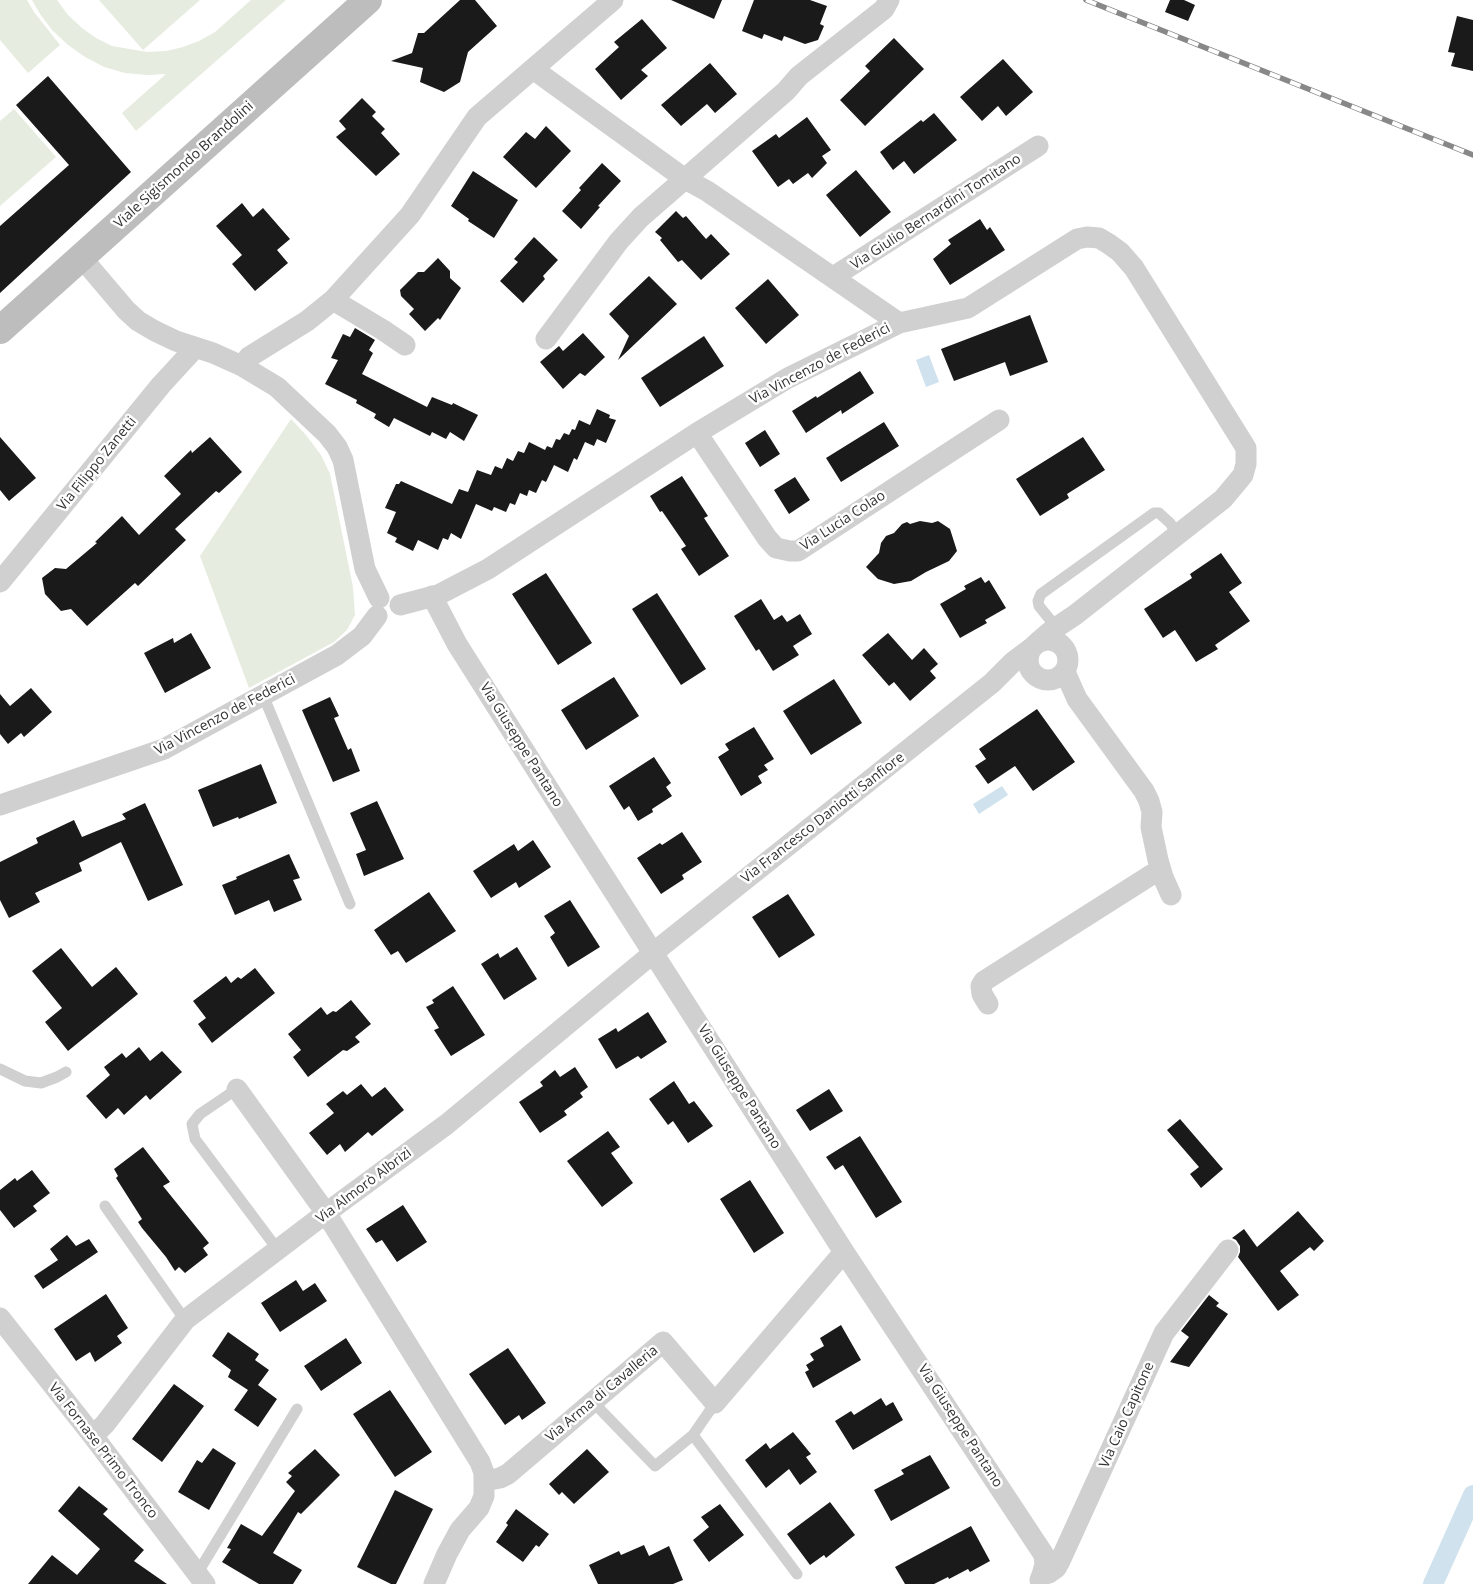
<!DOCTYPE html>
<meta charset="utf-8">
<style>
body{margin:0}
canvas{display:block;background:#fff}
</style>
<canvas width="1473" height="1584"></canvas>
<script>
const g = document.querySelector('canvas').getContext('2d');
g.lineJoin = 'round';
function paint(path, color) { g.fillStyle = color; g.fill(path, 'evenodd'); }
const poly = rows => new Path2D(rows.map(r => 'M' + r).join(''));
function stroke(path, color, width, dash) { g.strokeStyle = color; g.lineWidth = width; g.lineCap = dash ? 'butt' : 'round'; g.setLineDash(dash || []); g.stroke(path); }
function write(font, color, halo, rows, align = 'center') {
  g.font = font + ' "Open Sans",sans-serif'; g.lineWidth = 5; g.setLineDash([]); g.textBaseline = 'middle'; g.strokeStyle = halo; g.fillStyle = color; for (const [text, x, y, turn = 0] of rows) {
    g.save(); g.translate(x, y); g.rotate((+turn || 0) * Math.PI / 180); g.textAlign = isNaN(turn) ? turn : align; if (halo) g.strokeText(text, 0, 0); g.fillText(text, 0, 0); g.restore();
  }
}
const green = poly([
 [0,0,27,0,34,12,60,45,28,73,0,40],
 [32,0,57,0,68,15,82,28,96,38,112,46,147,52,166,51,183,47,199,41,215,32,251,0,286,0,136,131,122,113,166,74,147,75,125,73,104,67,85,57,68,45,52,30,40,14],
 [99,0,200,0,143,50],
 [14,109,56,157,0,206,0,121],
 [291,419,306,435,321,455,330,474,353,587,355,615,347,630,334,642,249,688,200,556]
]);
const water = poly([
 [929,355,939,382,926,387,916,360],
 [1002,786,1008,795,979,814,973,804]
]);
const canal = poly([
 [1433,1584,1473,1495]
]);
const building = poly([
 [460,0,475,0,497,26,468,52,460,82,444,92,420,82,423,68,391,61,412,53,418,33,424,33],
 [671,0,722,0,714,19],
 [754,0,810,0,827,6,820,24,824,26,818,40,805,44,784,36,782,41,764,34,762,39,742,31],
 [1170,0,1184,0,1195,5,1188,21,1165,12],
 [1457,16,1473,20,1473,71,1451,66,1455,53,1448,52],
 [642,19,667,48,641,70,648,76,621,100,595,69,619,47,614,42],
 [894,38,924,69,865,126,840,100,870,71,865,66],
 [1003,59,1033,92,1006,116,998,106,982,121,960,97],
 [710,63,737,94,715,113,707,104,681,126,661,105],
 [48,76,131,172,0,293,0,226,69,165,16,105],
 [362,98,376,112,372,116,385,129,381,133,400,154,376,176,336,137,346,129,339,121],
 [934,113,957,140,914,174,904,161,893,170,880,152,921,120,923,122],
 [807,117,831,150,822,156,827,163,812,178,808,173,793,184,789,179,778,187,752,151,776,134,779,138],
 [546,126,571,151,536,188,503,157,526,132,535,139],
 [602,163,621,181,598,206,600,207,581,229,562,211,581,190,579,188],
 [856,170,891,212,860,237,826,195],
 [473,171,518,200,494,238,468,221,469,219,451,206],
 [242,203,253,217,263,208,290,239,277,250,288,263,255,291,232,264,242,255,216,226],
 [676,211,683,218,686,216,706,239,711,234,730,254,701,280,682,260,678,262,660,240,662,238,655,232],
 [980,219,987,230,990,227,1005,250,950,285,933,259,951,244,948,240],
 [534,237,558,260,543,276,545,279,523,303,500,281,518,262,514,259],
 [438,258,450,271,450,278,461,288,440,320,438,318,425,331,409,314,414,309,401,296,400,290,418,272,424,272],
 [649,276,677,304,618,360,629,336,609,314],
 [768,279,799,315,766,344,735,308],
 [1030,315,1048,362,1010,376,1005,362,954,381,941,349],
 [355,328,375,340,369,350,373,353,362,374,427,407,432,397,452,405,453,403,478,415,464,441,450,432,446,439,432,432,430,436,394,418,389,427,374,418,376,414,356,403,357,400,325,384,338,360,331,358,343,334,350,337],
 [583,333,605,357,585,376,580,373,563,389,540,362,559,346,563,351],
 [704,336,724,366,660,407,641,378],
 [860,371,874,393,842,414,841,410,806,433,792,411,816,396,817,398],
 [597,409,610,415,609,418,616,420,606,443,597,439,594,446,585,442,577,460,574,458,568,472,554,465,546,482,542,480,536,493,529,490,527,496,520,493,515,505,510,503,506,512,494,507,492,511,476,504,461,539,451,533,448,540,443,538,438,550,418,540,413,551,395,542,397,538,387,533,396,512,385,508,396,484,399,484,401,481,452,504,459,489,468,492,477,470,491,475,495,466,502,469,507,458,513,461,518,451,524,453,529,442,545,450,547,446,552,448,556,439,560,440,564,433,569,435,572,429,575,430,579,420,590,425],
 [884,422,899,446,841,482,826,458],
 [765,430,780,454,760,467,745,443],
 [0,437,36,478,9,501,0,490],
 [210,437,242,472,219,493,216,491,175,529,186,540,138,586,135,583,87,626,71,609,61,611,45,594,42,578,55,568,66,569,97,543,95,542,122,516,139,535,181,494,164,476,191,450,192,453],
 [1083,437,1105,470,1067,494,1069,498,1040,516,1016,479],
 [682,476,708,516,704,518,729,556,699,576,681,549,686,546,662,511,660,512,650,496],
 [795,477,810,500,789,514,774,490],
 [920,521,932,523,938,521,950,529,957,551,949,561,926,572,911,581,894,584,878,579,866,567,879,553,881,543,886,536,894,533,902,524,907,522,910,524],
 [1221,553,1242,583,1229,592,1250,621,1215,645,1218,649,1196,662,1175,630,1163,638,1144,609,1192,578,1190,574],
 [546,573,592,643,558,665,512,594],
 [981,577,985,583,989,580,1006,608,985,620,987,623,960,638,940,604,966,589,964,586],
 [657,593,706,669,681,685,632,609],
 [761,599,774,620,782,615,787,622,800,614,812,634,793,646,799,655,773,671,759,649,756,651,734,616],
 [191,633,211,668,165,693,144,653,173,638,174,643],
 [888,633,912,660,924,648,938,664,930,671,936,678,910,701,894,682,889,686,862,655],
 [614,677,639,716,586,750,561,710],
 [834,679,862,723,811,755,783,711],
 [31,688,52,712,24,737,21,733,8,744,0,734,0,694,10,706],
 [330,697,339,716,334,718,348,750,351,748,360,771,333,782,302,710],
 [1037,709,1075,762,1033,791,1015,766,988,784,975,766,986,759,979,749],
 [754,727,774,759,764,765,768,770,758,776,762,783,741,796,718,757,729,750,725,744],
 [654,757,671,783,666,787,672,796,652,809,653,812,638,821,629,806,624,810,609,786],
 [261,764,277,803,239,819,238,817,213,827,198,790],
 [377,801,404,859,364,876,356,854,366,850,350,813],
 [145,803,183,885,148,901,121,842,79,863,82,871,35,893,40,902,9,918,0,900,0,862,38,843,36,838,74,820,82,837,126,819,122,814],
 [682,832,702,862,682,875,684,879,661,894,637,858,660,843,662,845],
 [533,840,551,867,519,888,516,882,491,898,473,871,514,844,518,851],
 [289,854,300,878,293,880,302,900,274,912,269,900,235,915,222,885,237,879,236,877],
 [429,892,456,931,406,963,398,951,391,955,374,930],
 [788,894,815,935,779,958,752,917],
 [570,900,600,947,568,967,550,937,555,933,544,916],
 [517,947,537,979,504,1000,481,964,498,953,500,958],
 [61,948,92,987,116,967,138,994,68,1051,45,1022,62,1008,32,971],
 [255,968,275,993,212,1043,198,1024,206,1018,193,1001,226,976,231,983,238,977,241,979],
 [453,986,485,1035,451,1056,434,1030,439,1028,426,1007,434,1003,432,1000],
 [351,1000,371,1024,355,1037,360,1042,347,1051,343,1050,308,1077,293,1057,301,1050,288,1034,321,1007,327,1015,333,1011,336,1012],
 [648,1012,667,1042,641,1059,638,1056,616,1069,598,1039,616,1028,618,1032],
 [139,1047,150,1061,162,1051,182,1072,150,1100,146,1095,124,1115,118,1108,106,1119,86,1096,110,1075,104,1067,122,1053,126,1058],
 [575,1067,588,1087,580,1093,583,1097,564,1111,567,1115,540,1133,519,1102,543,1086,540,1082,555,1070,560,1077],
 [674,1081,689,1104,694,1101,713,1126,688,1143,673,1121,668,1125,649,1099],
 [361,1084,372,1097,385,1087,404,1110,372,1136,368,1132,345,1152,340,1144,327,1155,309,1133,334,1113,326,1104,343,1091,347,1095],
 [829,1089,843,1111,810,1131,796,1110],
 [1180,1119,1223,1169,1201,1188,1190,1174,1199,1167,1167,1130],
 [608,1131,620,1147,611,1153,633,1183,602,1207,567,1161],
 [860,1136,902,1202,876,1218,843,1165,835,1170,826,1157],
 [143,1147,170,1182,163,1186,209,1243,203,1248,208,1255,185,1273,179,1267,175,1271,166,1257,142,1228,138,1222,142,1219,116,1178,118,1176,114,1169],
 [32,1170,50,1193,33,1206,37,1211,14,1228,0,1210,0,1190,15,1178,17,1181],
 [750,1180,784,1233,754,1253,720,1199],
 [403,1205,427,1242,397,1262,382,1240,376,1243,366,1229],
 [1298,1211,1324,1241,1314,1251,1310,1247,1280,1271,1299,1295,1278,1311,1238,1257,1240,1252,1240,1246,1236,1240,1232,1238,1244,1229,1257,1247],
 [67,1235,76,1246,89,1239,98,1252,43,1289,34,1276,58,1260,50,1249],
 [296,1280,303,1291,315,1283,327,1301,280,1332,261,1303],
 [106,1294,128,1328,117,1336,122,1343,95,1362,90,1352,76,1361,54,1329],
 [1209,1295,1219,1303,1216,1306,1228,1314,1189,1367,1170,1362,1189,1337,1181,1331],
 [841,1325,861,1360,813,1388,805,1372,809,1370,806,1365,814,1360,810,1354,824,1346,820,1338],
 [228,1332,259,1354,255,1360,269,1370,258,1385,277,1399,258,1427,234,1410,248,1390,228,1377,231,1370,212,1356],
 [346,1338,362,1363,321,1391,304,1366],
 [508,1348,546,1403,522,1420,519,1415,505,1425,469,1374],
 [174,1384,204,1406,162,1462,132,1439],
 [390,1390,432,1452,395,1477,353,1414],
 [881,1398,886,1406,893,1402,903,1420,853,1450,835,1421,851,1411,854,1415],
 [793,1432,811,1454,806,1457,817,1472,800,1485,789,1469,766,1488,745,1460,766,1443,770,1449],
 [213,1448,236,1463,209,1510,178,1492,197,1460,202,1463],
 [315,1449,340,1475,301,1514,298,1512,273,1553,302,1570,293,1584,259,1584,222,1562,231,1549,227,1548,241,1524,262,1536,295,1491,286,1482,292,1476,288,1473],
 [587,1449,609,1472,574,1504,562,1492,559,1495,549,1484],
 [930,1455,950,1488,891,1521,874,1490,904,1474,901,1470],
 [79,1486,108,1509,103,1514,144,1550,134,1561,167,1584,28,1584,52,1555,77,1575,100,1549,58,1511],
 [395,1490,433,1509,396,1584,391,1584,357,1567],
 [830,1502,855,1535,826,1558,824,1555,810,1565,787,1534],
 [720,1504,744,1535,709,1562,693,1540,709,1527,701,1517],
 [516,1509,549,1534,539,1547,536,1545,523,1562,496,1542,508,1525,506,1523],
 [971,1526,990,1561,970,1572,968,1569,949,1579,948,1577,934,1584,905,1584,895,1567],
 [644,1545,649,1556,669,1546,683,1580,673,1584,598,1584,589,1565,619,1551,621,1555]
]);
const lane = poly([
 [1056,627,1039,606,1038,601,1041,594,1154,513,1159,513,1170,523,1178,535],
 [263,695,350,904],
 [0,1069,25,1081,41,1083,57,1077,66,1072],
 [237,1089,200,1114,192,1124,195,1139,278,1250],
 [105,1206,185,1320],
 [592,1401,655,1466,693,1435,715,1403],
 [693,1435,797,1574],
 [197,1574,297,1409]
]);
const street = poly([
 [533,69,685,179,707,191,899,323],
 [81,257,126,310,138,321,155,331,176,341,213,353,242,366,277,387,327,434,337,447,343,460,365,569,379,598],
 [833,277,1038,146],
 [333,300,383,330,405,345],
 [546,339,619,241,641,217,786,91,799,76,884,9,889,0],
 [242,366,249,357,307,321,333,300,410,215,477,117,613,0],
 [697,433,767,538,776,548,790,551,798,551,999,420],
 [0,582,161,385,195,348],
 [432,596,457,644,577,834,844,1252,1044,1555,1045,1564,1042,1575],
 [400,605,438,595,488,569,697,433,788,378,899,323,968,308,1077,239,1087,237,1099,238,1109,244,1120,252,1134,268,1246,448,1246,464,1243,475,1223,499,1075,615,1051,631,1038,642],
 '1028 660a20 20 0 1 1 40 0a20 20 0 1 1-40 0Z',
 [1065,672,1077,699,1144,791,1149,801,1152,812,1151,827,1158,860,1163,877,1171,895],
 [0,805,164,749,337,655,362,636,377,616],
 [988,1004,982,994,981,986,984,981,1151,875,1161,871],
 [237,1089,326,1213,480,1462,484,1473,484,1496,479,1508,460,1530,447,1554,434,1584],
 [0,1318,93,1436,205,1584],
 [93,1436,105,1424,185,1320,326,1213,447,1124,663,945,992,683,1013,662,1033,647],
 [485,1481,500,1478,508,1474,663,1342,715,1403,844,1252],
 [1040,1580,1042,1575,1049,1573,1056,1568,1060,1561,1164,1333,1228,1250]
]);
const secondary = poly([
 [0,330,368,0]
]);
const rail = poly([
 [1086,0,1473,155]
]);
const streetNames = [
 ["Viale Sigismondo Brandolini",184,165,-42],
 ["Via Giulio Bernardini Tomitano",936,212,-33],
 ["Via Vincenzo de Federici",820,364,-28],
 ["Via Filippo Zanetti",97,464,-51],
 ["Via Lucia Colao",843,521,-33],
 ["Via Vincenzo de Federici",225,715,-28],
 ["Via Giuseppe Pantano",521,745,58],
 ["Via Francesco Daniotti Sanfiore",823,818,-38],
 ["Via Giuseppe Pantano",739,1087,58],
 ["Via Almorò Albrizi",364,1186,-37],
 ["Via Arma di Cavalleria",602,1394,-40],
 ["Via Caio Capitone",1127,1415,-66],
 ["Via Giuseppe Pantano",960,1426,57],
 ["Via Fornase Primo Tronco",103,1451,52]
];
paint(green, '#e6ecdf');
paint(water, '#cfe2ee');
stroke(canal, '#cfe2ee', 20);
paint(building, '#1a1a1a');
stroke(lane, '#d0d0d0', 11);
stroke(street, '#d0d0d0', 21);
stroke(secondary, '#bdbdbd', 28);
stroke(rail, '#888', 5.5);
stroke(rail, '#fff', 4, [11]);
write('14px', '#333', '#fff', streetNames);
</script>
